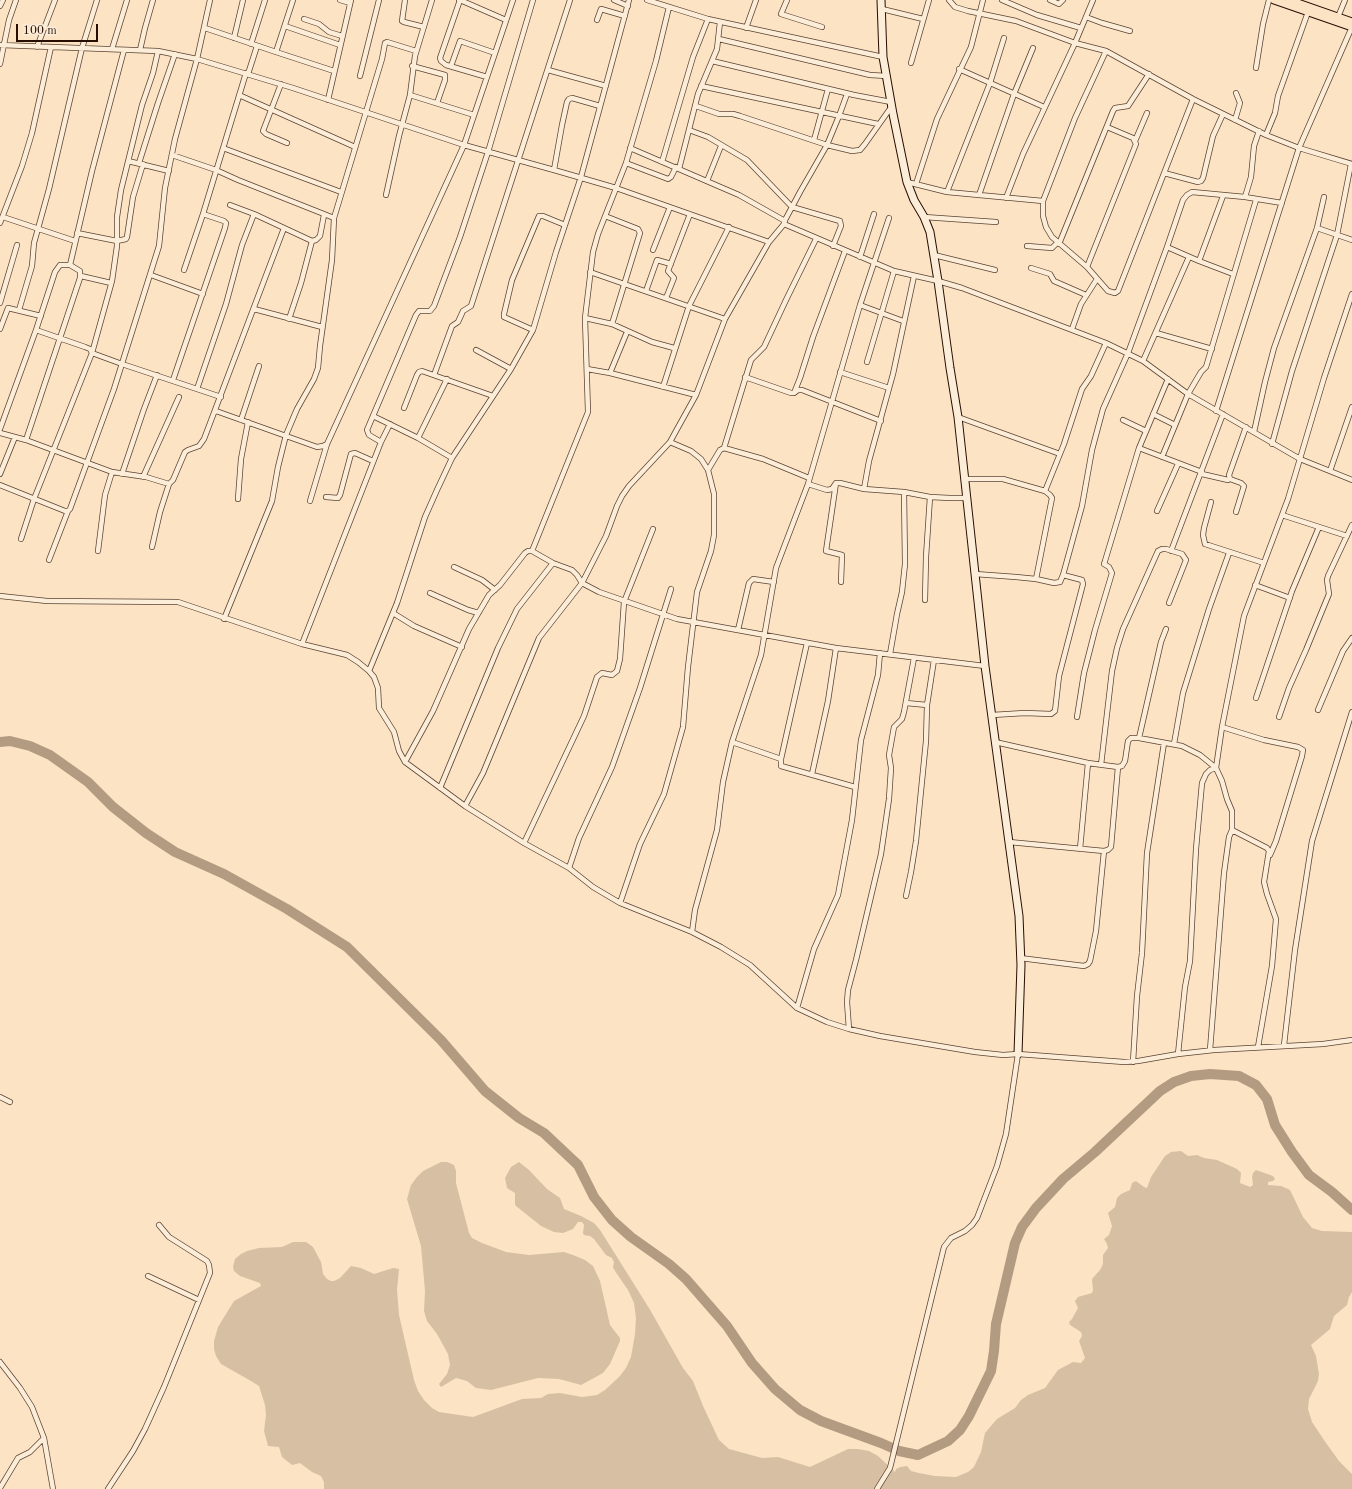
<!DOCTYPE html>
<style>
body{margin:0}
#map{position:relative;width:1352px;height:1489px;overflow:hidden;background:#fbe3c4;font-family:"Old Standard TT",serif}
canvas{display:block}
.scale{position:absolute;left:16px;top:24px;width:82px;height:18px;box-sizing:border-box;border:2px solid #270e03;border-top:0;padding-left:5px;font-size:12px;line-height:14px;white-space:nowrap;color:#270e03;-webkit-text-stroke:3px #fcedd9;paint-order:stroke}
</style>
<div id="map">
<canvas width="1352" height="1489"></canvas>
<div class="scale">100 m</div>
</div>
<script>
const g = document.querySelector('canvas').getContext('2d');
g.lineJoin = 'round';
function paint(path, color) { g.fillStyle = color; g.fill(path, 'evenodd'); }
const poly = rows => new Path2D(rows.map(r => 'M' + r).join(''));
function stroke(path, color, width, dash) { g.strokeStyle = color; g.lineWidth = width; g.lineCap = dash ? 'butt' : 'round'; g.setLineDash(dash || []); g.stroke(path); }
const green = poly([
 [1181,1151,1188,1156,1197,1155,1204,1158,1217,1160,1237,1169,1241,1173,1240,1183,1250,1187,1253,1185,1252,1177,1253,1173,1256,1170,1273,1176,1275,1179,1273,1181,1268,1182,1268,1185,1281,1186,1290,1190,1303,1217,1312,1228,1322,1231,1352,1232,1352,1292,1349,1297,1347,1305,1334,1316,1330,1329,1311,1345,1316,1356,1319,1374,1318,1381,1309,1399,1308,1409,1312,1422,1326,1443,1339,1461,1352,1474,1352,1489,324,1489,324,1482,321,1476,312,1472,300,1463,292,1465,282,1457,279,1447,268,1446,264,1431,266,1415,265,1405,259,1386,251,1381,221,1364,216,1356,214,1349,214,1341,218,1327,234,1301,261,1286,260,1283,240,1276,234,1271,233,1267,235,1259,241,1254,247,1251,259,1248,282,1247,293,1242,306,1242,313,1247,321,1262,323,1274,327,1279,331,1281,334,1281,340,1278,351,1266,361,1268,374,1274,393,1268,399,1269,397,1290,399,1315,414,1380,418,1391,424,1400,432,1408,439,1412,473,1417,522,1399,541,1398,548,1394,560,1393,582,1397,597,1395,605,1390,620,1376,626,1368,631,1357,635,1334,636,1318,634,1303,628,1290,615,1271,613,1267,614,1262,612,1258,606,1255,594,1239,590,1236,584,1235,583,1233,584,1225,582,1222,578,1222,573,1229,563,1233,554,1232,541,1226,516,1206,515,1204,515,1193,507,1188,505,1178,511,1167,519,1162,529,1170,547,1189,560,1198,564,1209,581,1216,594,1223,600,1230,649,1308,683,1368,693,1381,703,1406,719,1440,729,1449,762,1458,778,1457,810,1467,848,1449,858,1449,869,1451,878,1456,895,1472,896,1469,900,1467,907,1466,911,1471,919,1473,935,1476,956,1477,968,1472,974,1467,981,1452,985,1433,997,1419,1015,1408,1021,1400,1028,1395,1045,1388,1058,1370,1073,1362,1081,1363,1085,1358,1079,1341,1082,1336,1081,1332,1070,1325,1069,1322,1072,1319,1078,1308,1075,1301,1078,1297,1092,1293,1093,1290,1092,1279,1100,1270,1103,1264,1103,1255,1108,1248,1107,1244,1104,1239,1109,1235,1112,1226,1108,1213,1115,1207,1117,1198,1121,1194,1130,1190,1132,1183,1136,1181,1144,1187,1147,1188,1151,1177,1165,1156,1171,1152],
 [441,1162,447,1162,454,1165,456,1171,456,1183,469,1233,472,1238,482,1243,506,1252,529,1255,564,1252,573,1255,585,1260,593,1266,600,1281,610,1325,620,1338,620,1341,610,1364,603,1373,581,1385,559,1379,538,1378,491,1390,476,1388,467,1381,456,1378,441,1387,439,1384,447,1374,450,1365,448,1354,437,1334,427,1321,424,1311,425,1291,421,1246,407,1199,411,1185,417,1177,423,1171]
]);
const river = poly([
 [0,742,10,741,30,746,50,755,88,782,113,807,146,833,175,852,224,874,287,909,347,947,441,1040,485,1091,519,1118,544,1133,578,1165,594,1197,612,1220,631,1237,669,1264,686,1279,727,1326,752,1363,775,1389,800,1410,821,1421,881,1443,899,1451,918,1455,948,1441,960,1430,969,1416,991,1371,994,1351,996,1324,1015,1243,1022,1227,1036,1208,1063,1179,1095,1152,1160,1091,1174,1082,1191,1076,1210,1074,1239,1076,1256,1085,1267,1099,1275,1125,1292,1152,1309,1175,1332,1192,1352,1210]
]);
const street = poly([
 [340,0,350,3],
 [405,0,402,21,404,22,424,27],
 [459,0,460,0,440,58,441,61,446,65,487,77],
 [460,0,506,20],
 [614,0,628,6],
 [647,0,708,19,883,57],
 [787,0,781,14,822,27],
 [949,0,955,7,968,11,1016,21,1075,43,1106,51,1193,99,1266,135,1299,148,1352,164],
 [1002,0,1037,15,1081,28],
 [1050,0,1059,4,1063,0],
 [0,6,3,0],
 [882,9,923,19],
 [1086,17,1102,23,1130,31],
 [1338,17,1345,0],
 [304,19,319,24,329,32,342,36],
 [597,20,601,9,625,16],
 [285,26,340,45],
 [205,28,276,52,293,0],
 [746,28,756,0],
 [234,38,243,0],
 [719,39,870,75,887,76],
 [251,44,265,0],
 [0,45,158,51,197,59,293,88,464,145,554,170,616,188,769,242],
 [37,47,55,0],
 [112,49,127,0],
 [140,50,145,28,153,0],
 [276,52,334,71],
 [712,61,854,95,891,102],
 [911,63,929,0],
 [0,64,9,20,16,0],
 [412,66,445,75,445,80,437,103],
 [451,66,460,41,495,53],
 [1256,68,1263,24,1269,0],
 [959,69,1044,107],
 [548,70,606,86],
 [248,74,257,46],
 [360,76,379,0],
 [281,84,263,131,266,134,287,143],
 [701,86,878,124],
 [239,95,355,147],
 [410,95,474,115],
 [328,100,351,0],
 [696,106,719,114,733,114,740,116,827,145,852,151,860,150,865,144,892,106],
 [1235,120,1240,103,1236,93],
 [689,130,708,137,747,160,792,207,840,221,841,226,833,246],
 [1266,135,1275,113,1278,96,1308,12],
 [814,140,828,89],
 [1135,141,1147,113],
 [223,148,341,192],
 [630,148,739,195,785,221],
 [172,155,216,170,238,180,334,218,382,59,385,43,387,42,416,51],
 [128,161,169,171],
 [662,162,693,57,708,19],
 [139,163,158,103,175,54],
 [626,163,668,179,671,177,676,167],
 [679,169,698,94,717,49,720,22],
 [554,170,562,125,567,102,569,99,572,98,600,106],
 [1164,173,1198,182,1201,181,1203,178,1213,136,1223,114],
 [707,181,721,146],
 [907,182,947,192,1043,201,1043,216,1046,227,1052,237,1087,267,1108,291,1115,293,1118,291,1193,99],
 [916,184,937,119,971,47,983,0],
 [947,192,990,83,1004,38],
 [386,195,399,136,410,95,415,56,432,0],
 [979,195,1014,94,1033,48],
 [1245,197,1251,177,1254,146,1259,131],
 [1006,198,1023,154,1075,43,1093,0],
 [1043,201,1075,118,1106,51],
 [230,205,254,214],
 [605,216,638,229,640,233,612,324],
 [3,217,75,241],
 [924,217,996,222],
 [784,222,800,192,827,145,839,116,847,94],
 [0,223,22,166,32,133,51,47],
 [1317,228,1352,240],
 [77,233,117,241,126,239,127,237,133,197,143,164],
 [1059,244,1113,111,1115,108,1128,106,1149,74],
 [1027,246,1052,248,1057,243],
 [1167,247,1199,261,1233,274],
 [653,250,670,207],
 [934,255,995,270],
 [860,257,874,214],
 [1199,261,1223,196],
 [70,265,92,171,124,50],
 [1087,267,1136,144,1133,138,1107,127],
 [1031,268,1050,274,1054,281,1086,295],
 [184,270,203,214,246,73],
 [590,272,725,319],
 [151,275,203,294],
 [81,276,111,283],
 [646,291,657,260,671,264],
 [666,298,674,278,668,271,690,214],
 [0,303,17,245],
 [860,305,903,321],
 [254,309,322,327],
 [19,310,32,266,34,243,49,189,82,48,97,0],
 [585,318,612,324,652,342,674,348],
 [289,319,301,283,312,241,316,240,320,236,324,215],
 [0,329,8,308,41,316],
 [1072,329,1081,304,1097,279],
 [36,330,85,347,90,349,92,353,122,364,221,397],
 [533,330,504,317,504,314,512,280,539,216,543,216,565,225],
 [1156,333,1212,349],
 [476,350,511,369],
 [1143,361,1189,257],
 [867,362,894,271],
 [587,369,610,373,696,395],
 [840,372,889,388],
 [610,373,627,332],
 [434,375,452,326,458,322,463,311,471,306,570,0],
 [745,377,791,393,794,393,798,390,802,390,881,421],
 [447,379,418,438,452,458],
 [173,380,225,228,226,223,224,221,203,214],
 [663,387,689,306,729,227],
 [197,389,226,304,242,245,254,214,312,241],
 [794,393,800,378,813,337,845,251],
 [404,408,417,375,419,372,422,371,493,396],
 [216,411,317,447,323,446,327,444,464,145,513,0],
 [1216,411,1299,148,1352,27],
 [1153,414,1175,425],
 [373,416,418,438],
 [958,417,1060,454],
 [241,420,259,366],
 [1123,420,1146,431],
 [0,429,36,330,55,272,60,265,70,265,80,271,80,278,26,440],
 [1254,432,1265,382,1274,348,1317,228,1324,197],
 [0,433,26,440,112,472,146,477,169,484,173,480,185,452,188,450,199,446,204,439,284,228],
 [381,442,390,424],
 [1272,444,1292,371,1337,235,1351,164],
 [724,448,751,360,764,347,786,300,816,239],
 [1139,448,1202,472,1202,474,1228,480],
 [1162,457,1188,394,1201,372,1206,367,1256,200],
 [708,470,720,450,724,448,763,459,809,478],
 [1330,471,1352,407],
 [0,474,15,437],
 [122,474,144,409,157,375],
 [143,477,179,397],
 [964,479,1003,479,1045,491,1050,495,1052,498,1036,579],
 [836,483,826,551,842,555,841,582],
 [808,484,827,490,832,489,836,483,840,483,864,489,904,492,930,497,950,498,967,498],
 [0,485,65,511,68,511,70,509,114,389,159,246,165,188,175,139,197,59,210,0],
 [864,489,869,461,893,374,914,276],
 [1045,491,1064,444,1082,389,1091,376,1106,343],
 [326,497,338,498,340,495,351,454,355,453,373,461],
 [238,499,241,459,248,422],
 [310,501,327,444],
 [1211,502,1204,528,1203,535,1205,544,1264,563],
 [1157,511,1178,464],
 [1236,512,1244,486,1241,483,1230,479,1229,475,1246,427],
 [1282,515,1347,536],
 [21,539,34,499,92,353,112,281,117,246,117,217,121,190,142,105,153,73,158,51],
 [152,547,160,512,169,484],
 [98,551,105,495,112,472],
 [532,551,588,412,585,318,593,252,598,234,626,163,656,61,669,7],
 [1171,551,1223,414],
 [49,560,68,511],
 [454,567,482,580,495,590],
 [975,574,1016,577,1036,579,1054,583,1060,582,1063,575,1082,506,1092,450,1103,409,1128,353,1167,247,1183,200,1187,195,1192,192,1245,197,1282,203],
 [1255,585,1290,598],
 [430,593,468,610,475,612,479,612],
 [0,596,47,601,178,602,302,644,347,655,358,662,369,671,374,677,378,688,379,708,394,732,399,751,405,762,465,806,524,843,569,868,593,887,620,903,692,932,721,947,750,965,797,1008,827,1022,849,1029,880,1036,975,1052,1003,1055,1018,1054,1124,1062,1138,1061,1178,1054,1214,1050,1323,1044,1352,1040],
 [925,600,926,557,930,497],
 [393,613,414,626,462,647],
 [224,619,272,501,278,467,286,435,297,409,314,379,318,368,320,346,332,260,334,218],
 [738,630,749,583,753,579,774,582],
 [302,644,381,442,369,435,367,430,416,315,419,311,430,311,434,306,460,237,488,152,533,0],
 [890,654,897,614,902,592,905,564,904,492],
 [369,671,397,603,425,517,437,490,452,458,511,369,533,330,556,252,581,177,629,0],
 [1256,698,1292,591,1319,527],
 [906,703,927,705],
 [1318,710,1343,651,1352,638],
 [992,715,1025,713,1051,714,1055,711,1059,676,1083,584,1082,580,1063,575],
 [1077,717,1084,673,1095,630,1112,573,1109,567,1104,564,1105,561,1139,448,1168,379],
 [1279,717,1289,688,1306,650,1329,594,1327,580,1328,576,1352,525],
 [1222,727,1264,740,1298,747,1303,750,1302,756,1276,841,1270,855],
 [1139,738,1161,642,1166,629],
 [732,742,781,759,781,766,855,787],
 [995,742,1088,763,1118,767,1122,766,1125,761,1128,741,1131,738,1139,738,1182,746,1200,755,1216,768,1222,781,1227,799,1232,811,1232,830,1267,848,1269,851,1264,882,1267,894,1276,919,1272,966,1258,1047],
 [1174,744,1183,693,1209,609,1229,553],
 [781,759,807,643],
 [405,762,433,711,469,629,489,595,500,585,525,553,528,551,532,551,553,563,572,570,577,575,582,583,599,592,677,619,836,648,985,666],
 [1101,765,1112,671,1117,648,1123,629,1158,551,1162,549,1166,549,1182,554,1186,560,1169,603],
 [1216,768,1222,727,1244,616,1288,499,1324,378,1352,294],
 [812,774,828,701,836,648],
 [440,788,498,648,517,609,553,563],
 [465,806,483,773,539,638,582,583,606,536,617,506,622,496,629,486,670,442,676,431,696,395,725,319,769,242,784,224,894,271,938,281,962,288,1106,343,1143,361,1188,394,1300,459,1352,480],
 [1009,842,1104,851,1108,850,1111,847,1118,767],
 [524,843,584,716,597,677,602,673,612,675,617,671,620,659,624,602,653,529],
 [1080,849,1088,763],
 [569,868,579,838,612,767,640,688,671,589],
 [906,896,911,872,916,841,926,741,927,705,934,660],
 [620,903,640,844,664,794,683,727,688,667,697,592,711,551,714,535,714,494,708,470,701,459,691,451,670,442],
 [692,932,695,910,717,830,723,782,732,742,761,655,776,568,808,484,860,305,889,218],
 [1020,958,1084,966,1088,964,1090,961,1096,931,1104,851],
 [797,1008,814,949,838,895,852,820,861,740,878,675,880,653],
 [849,1029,847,1002,848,990,856,960,881,854,889,799,891,768,889,755,894,727,902,719,904,712,914,658],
 [1284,1045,1295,950,1312,841,1352,712],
 [1210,1050,1224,873,1229,837,1232,830],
 [1178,1054,1185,987,1190,961,1196,849,1202,783,1206,774,1210,770,1216,768],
 [1133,1062,1137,996,1142,953,1147,853,1164,743],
 [0,1097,10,1102],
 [148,1276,199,1300],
 [0,1362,20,1388,32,1407,44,1438,53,1489],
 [0,1488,18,1458,30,1452,44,1438],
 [108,1489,133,1451,145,1429,164,1387,210,1273,209,1265,207,1261,169,1237,159,1225],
 [877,1489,890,1468,944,1247,951,1238,965,1231,972,1225,977,1218,997,1166,1006,1134,1018,1054]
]);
const secondary = poly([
 [881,0,883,57,893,114,907,182,914,200,924,217,930,232,938,281,950,368,958,417,985,666,1019,916,1021,965,1018,1054]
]);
const primary = poly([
 [1274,0,1352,27],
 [1289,0,1352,22]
]);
paint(green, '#d7bfa3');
stroke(river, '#b39b82', 10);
stroke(street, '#5c4333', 6);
stroke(secondary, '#270e03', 9);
stroke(primary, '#270e03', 9);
stroke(street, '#fcedd9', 4.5);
stroke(secondary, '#fcedd9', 7);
stroke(primary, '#fbe3c4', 7);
</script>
